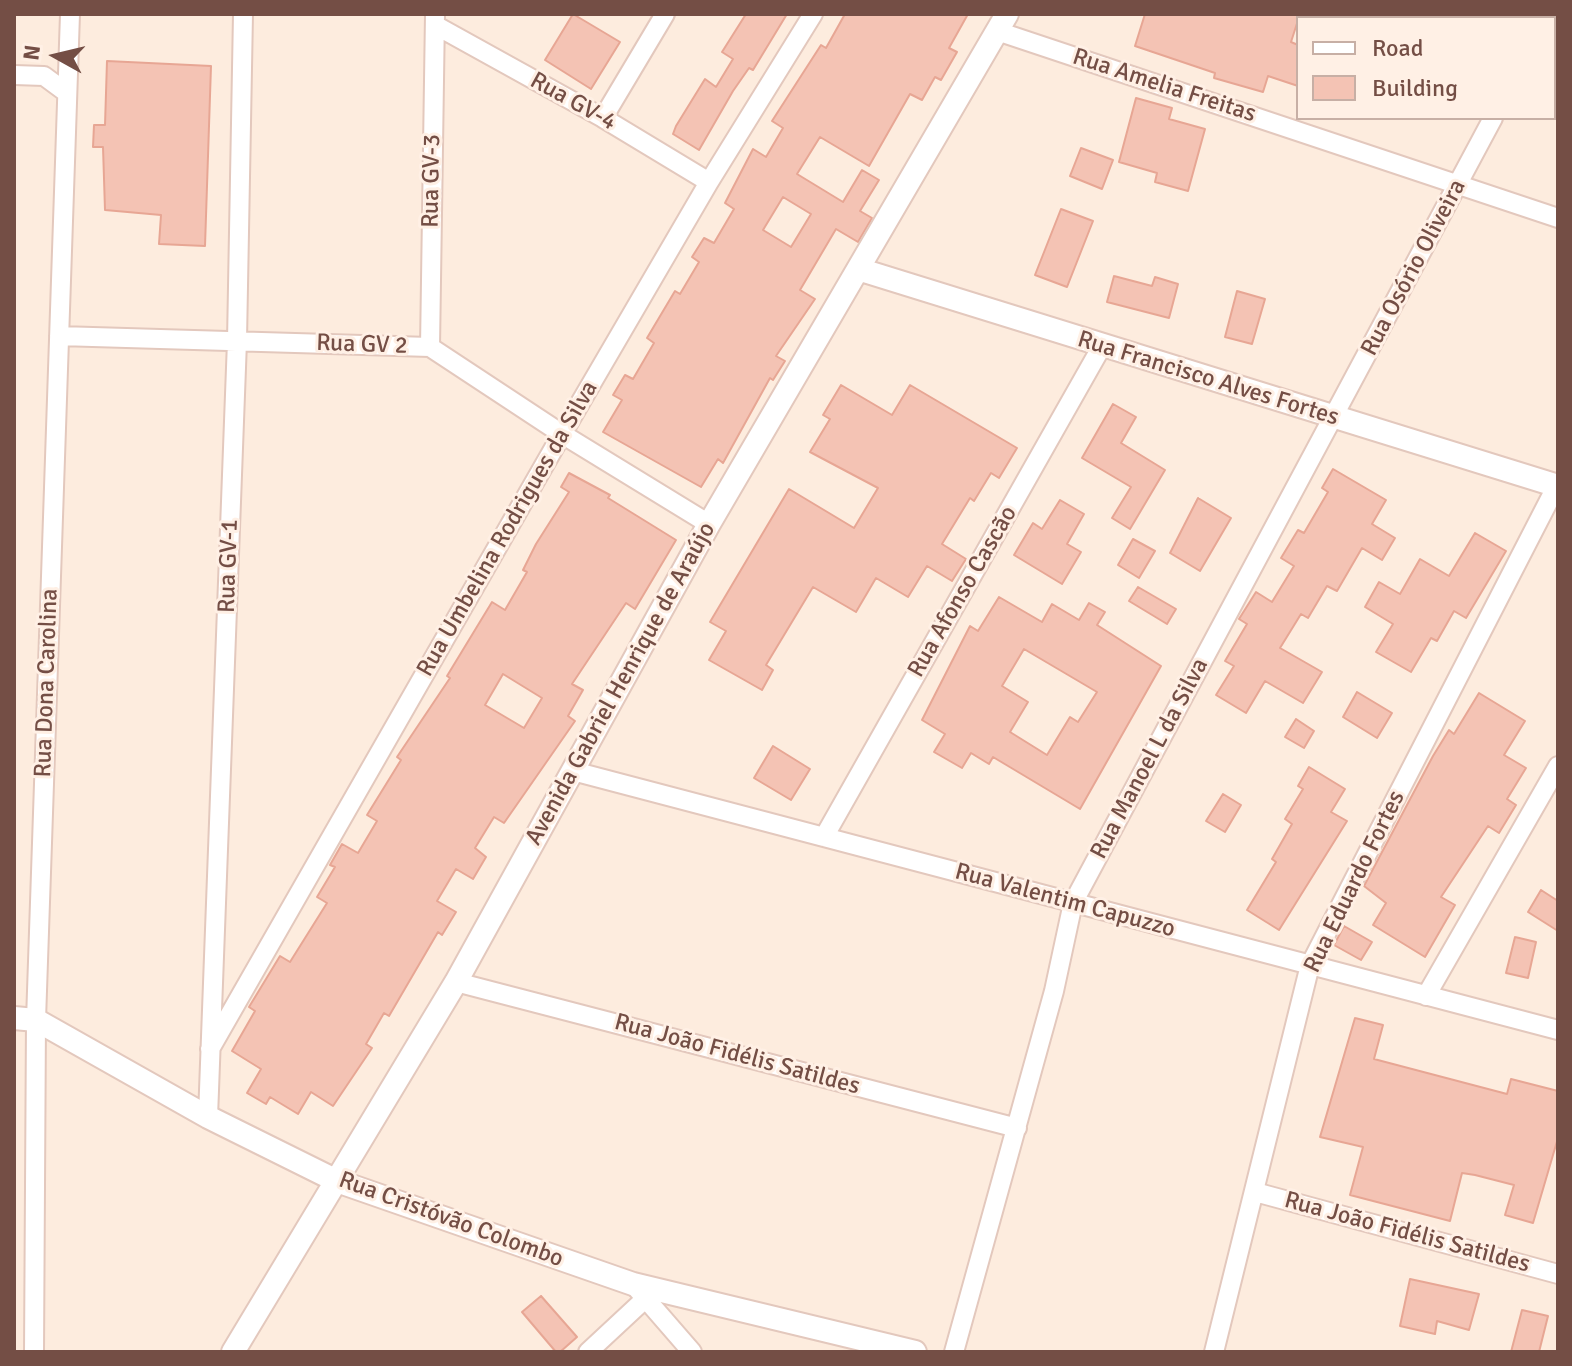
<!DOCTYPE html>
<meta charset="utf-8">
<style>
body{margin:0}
#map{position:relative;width:1572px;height:1366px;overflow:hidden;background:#fdecde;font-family:Signika,sans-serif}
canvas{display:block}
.frame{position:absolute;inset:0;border:16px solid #744e45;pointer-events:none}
.legend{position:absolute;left:1296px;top:16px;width:260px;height:104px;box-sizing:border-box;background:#fff0e5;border:2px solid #c7afa5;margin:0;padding:10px 14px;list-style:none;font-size:24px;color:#744e45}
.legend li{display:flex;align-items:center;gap:16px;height:40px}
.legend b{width:40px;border:2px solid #c7afa5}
.north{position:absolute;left:16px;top:16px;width:80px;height:80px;-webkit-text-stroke:6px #fff0e5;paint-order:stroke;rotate:278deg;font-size:22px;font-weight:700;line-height:32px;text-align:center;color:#744e45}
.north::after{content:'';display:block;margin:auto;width:28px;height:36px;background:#744e45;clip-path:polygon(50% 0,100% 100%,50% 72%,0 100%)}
</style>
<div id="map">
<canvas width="1572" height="1366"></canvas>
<div class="frame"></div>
<ul class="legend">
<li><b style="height:10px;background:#fff"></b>Road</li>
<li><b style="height:22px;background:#f4c3b4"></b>Building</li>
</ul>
<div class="north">N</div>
</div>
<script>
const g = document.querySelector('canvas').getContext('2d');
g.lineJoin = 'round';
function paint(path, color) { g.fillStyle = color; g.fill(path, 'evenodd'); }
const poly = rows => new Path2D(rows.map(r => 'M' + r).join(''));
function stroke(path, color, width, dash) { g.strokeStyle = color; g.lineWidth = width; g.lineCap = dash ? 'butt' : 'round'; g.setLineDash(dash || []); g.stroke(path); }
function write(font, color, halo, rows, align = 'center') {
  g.font = font + ' Signika,sans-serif'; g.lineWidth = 6; g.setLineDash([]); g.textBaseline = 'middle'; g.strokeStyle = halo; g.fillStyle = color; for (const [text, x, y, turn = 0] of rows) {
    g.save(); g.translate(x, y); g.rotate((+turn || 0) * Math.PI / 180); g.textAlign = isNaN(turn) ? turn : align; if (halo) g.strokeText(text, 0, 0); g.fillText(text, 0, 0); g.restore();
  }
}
const building = poly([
 [573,14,620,42,591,89,545,60,573,14],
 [746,14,787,14,753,70,749,68,733,91,699,150,673,134,676,126,705,79,716,87,733,59,722,52,746,14],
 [845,14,968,14,949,48,957,52,941,80,935,77,922,100,910,94,869,166,820,137,797,174,843,202,862,170,879,180,860,211,872,218,858,242,836,229,800,290,815,299,776,356,785,361,773,380,770,378,723,463,718,459,701,487,603,432,622,400,613,395,625,375,633,379,654,343,647,338,675,291,680,294,699,262,692,257,704,238,714,243,734,209,725,203,753,149,766,157,783,128,772,121,821,45,826,48,845,14],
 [783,197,811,214,791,247,763,230,783,197],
 [1145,14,1300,14,1291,42,1298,45,1298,86,1268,76,1263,92,1214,78,1215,73,1135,46,1145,14],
 [107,61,211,66,205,246,159,244,161,215,105,210,103,147,93,147,94,125,105,125,107,61],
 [1136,98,1172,108,1169,119,1205,129,1188,191,1155,182,1157,173,1119,162,1136,98],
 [1081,148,1113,160,1102,189,1070,176,1081,148],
 [1061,209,1093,221,1067,287,1035,275,1061,209],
 [1114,276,1152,286,1155,277,1178,284,1169,318,1107,302,1114,276],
 [1237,291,1265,299,1252,344,1225,337,1237,291],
 [841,385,892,415,910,385,1017,448,999,478,991,473,974,501,970,498,942,544,966,559,952,581,927,566,908,597,876,578,856,612,813,587,766,665,773,670,762,690,709,660,726,631,710,622,789,489,854,528,878,488,810,452,830,419,823,415,841,385],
 [1113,404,1136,417,1121,443,1165,470,1130,529,1112,518,1131,487,1082,458,1113,404],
 [1333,469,1386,500,1372,524,1395,538,1382,560,1362,548,1337,591,1327,586,1308,618,1301,614,1280,648,1322,672,1303,703,1265,681,1246,713,1216,695,1234,666,1225,661,1247,624,1239,619,1256,592,1272,602,1294,566,1281,558,1298,530,1304,533,1328,492,1322,488,1333,469],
 [569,473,610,495,608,498,676,540,635,609,626,603,572,684,583,690,568,716,575,721,504,823,494,817,475,848,486,857,473,879,456,869,437,901,456,912,442,935,438,932,389,1016,384,1013,366,1044,372,1048,333,1106,311,1092,298,1114,270,1097,266,1104,247,1093,261,1069,232,1051,255,1011,249,1007,280,956,290,962,327,903,317,897,335,867,330,865,342,844,358,853,377,821,367,815,401,760,397,757,450,678,447,676,492,602,505,610,527,572,523,570,536,544,569,492,561,487,569,473],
 [503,674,542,698,524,728,485,705,503,674],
 [1198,498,1231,518,1200,571,1170,553,1198,498],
 [1060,500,1084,514,1067,544,1081,552,1062,584,1014,555,1033,523,1042,529,1060,500],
 [1475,533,1506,551,1466,618,1454,611,1437,641,1431,638,1411,672,1376,652,1393,624,1365,607,1379,582,1400,594,1420,559,1449,576,1475,533],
 [1133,539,1155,551,1139,578,1118,565,1133,539],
 [1138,587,1176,609,1167,624,1129,601,1138,587],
 [999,597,1042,622,1052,604,1079,620,1089,603,1105,612,1097,625,1161,666,1080,809,993,757,989,764,971,753,962,768,934,752,945,734,922,720,970,626,978,631,999,597],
 [1024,649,1097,692,1078,722,1070,717,1047,755,1010,732,1028,702,1002,686,1024,649],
 [1357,692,1392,713,1377,738,1343,717,1357,692],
 [1479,693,1525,721,1504,755,1526,768,1507,799,1516,805,1499,833,1488,826,1441,897,1455,905,1425,957,1373,925,1386,903,1364,886,1433,756,1449,730,1454,734,1479,693],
 [1296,719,1314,731,1304,748,1285,737,1296,719],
 [773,746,810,769,791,800,754,778,773,746],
 [1309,767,1345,789,1331,812,1347,821,1279,930,1247,910,1276,862,1272,859,1292,824,1285,819,1303,789,1298,786,1309,767],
 [1223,794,1241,805,1225,832,1206,821,1223,794],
 [1541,890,1558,901,1558,931,1528,912,1541,890],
 [1344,926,1372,942,1361,960,1334,945,1344,926],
 [1515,937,1536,942,1528,978,1506,973,1515,937],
 [1355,1018,1383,1025,1374,1059,1507,1094,1511,1079,1558,1091,1558,1138,1533,1223,1505,1215,1514,1185,1475,1175,1462,1173,1450,1221,1350,1195,1363,1147,1320,1137,1355,1018],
 [1410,1279,1479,1294,1469,1330,1437,1321,1435,1334,1400,1326,1410,1279],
 [541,1296,577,1337,560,1352,556,1352,522,1312,541,1296],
 [1522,1310,1548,1316,1539,1352,1511,1352,1522,1310]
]);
const minor = poly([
 [1546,18,1549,14],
 [435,25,603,118,709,182],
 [997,31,1558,218],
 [14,75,44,76,67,93],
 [603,118,665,14],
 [59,336,430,347,562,434,709,524],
 [430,347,435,14],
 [573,771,1558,1030],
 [824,837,1102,346],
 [456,982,1017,1128],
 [1426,996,1558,766],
 [210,1049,562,434,709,182,813,14],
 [208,1117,237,341,243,14],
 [1255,1192,1558,1274],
 [633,1284,692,1352],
 [34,1352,36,1020,70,14],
 [588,1352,645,1299],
 [954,1352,1054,991,1073,903,1493,118],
 [1214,1352,1310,965,1557,485]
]);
const tertiary = poly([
 [858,269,1558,486],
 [14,1018,36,1020,208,1117,337,1181,633,1284,915,1352],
 [233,1352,456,982,709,524,1007,14]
]);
const streetNames = [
 ["Rua Amelia Freitas",1164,86,18],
 ["Rua GV-4",573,102,29],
 ["Rua GV-3",432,181,-89],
 ["Rua Osório Oliveira",1414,268,-62],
 ["Rua GV 2",362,345,2],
 ["Rua Francisco Alves Fortes",1208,379,17],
 ["Rua Umbelina Rodrigues da Silva",508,529,-60],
 ["Rua GV-1",229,566,-88],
 ["Rua Afonso Cascão",963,592,-60],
 ["Rua Dona Carolina",47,683,-88],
 ["Avenida Gabriel Henrique de Araújo",621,684,-61],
 ["Rua Manoel L da Silva",1150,759,-62],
 ["Rua Eduardo Fortes",1355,882,-64],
 ["Rua Valentim Capuzzo",1065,901,15],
 ["Rua João Fidélis Satildes",737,1055,15],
 ["Rua Cristóvão Colombo",451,1220,20],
 ["Rua João Fidélis Satildes",1407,1233,15]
];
paint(building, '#f4c3b4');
stroke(building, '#e7a694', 2);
stroke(minor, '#e3c8bd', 22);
stroke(tertiary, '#e3c8bd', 26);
stroke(minor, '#fff', 18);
stroke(tertiary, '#fff', 22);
write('24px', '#744e45', '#fff0e5', streetNames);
</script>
